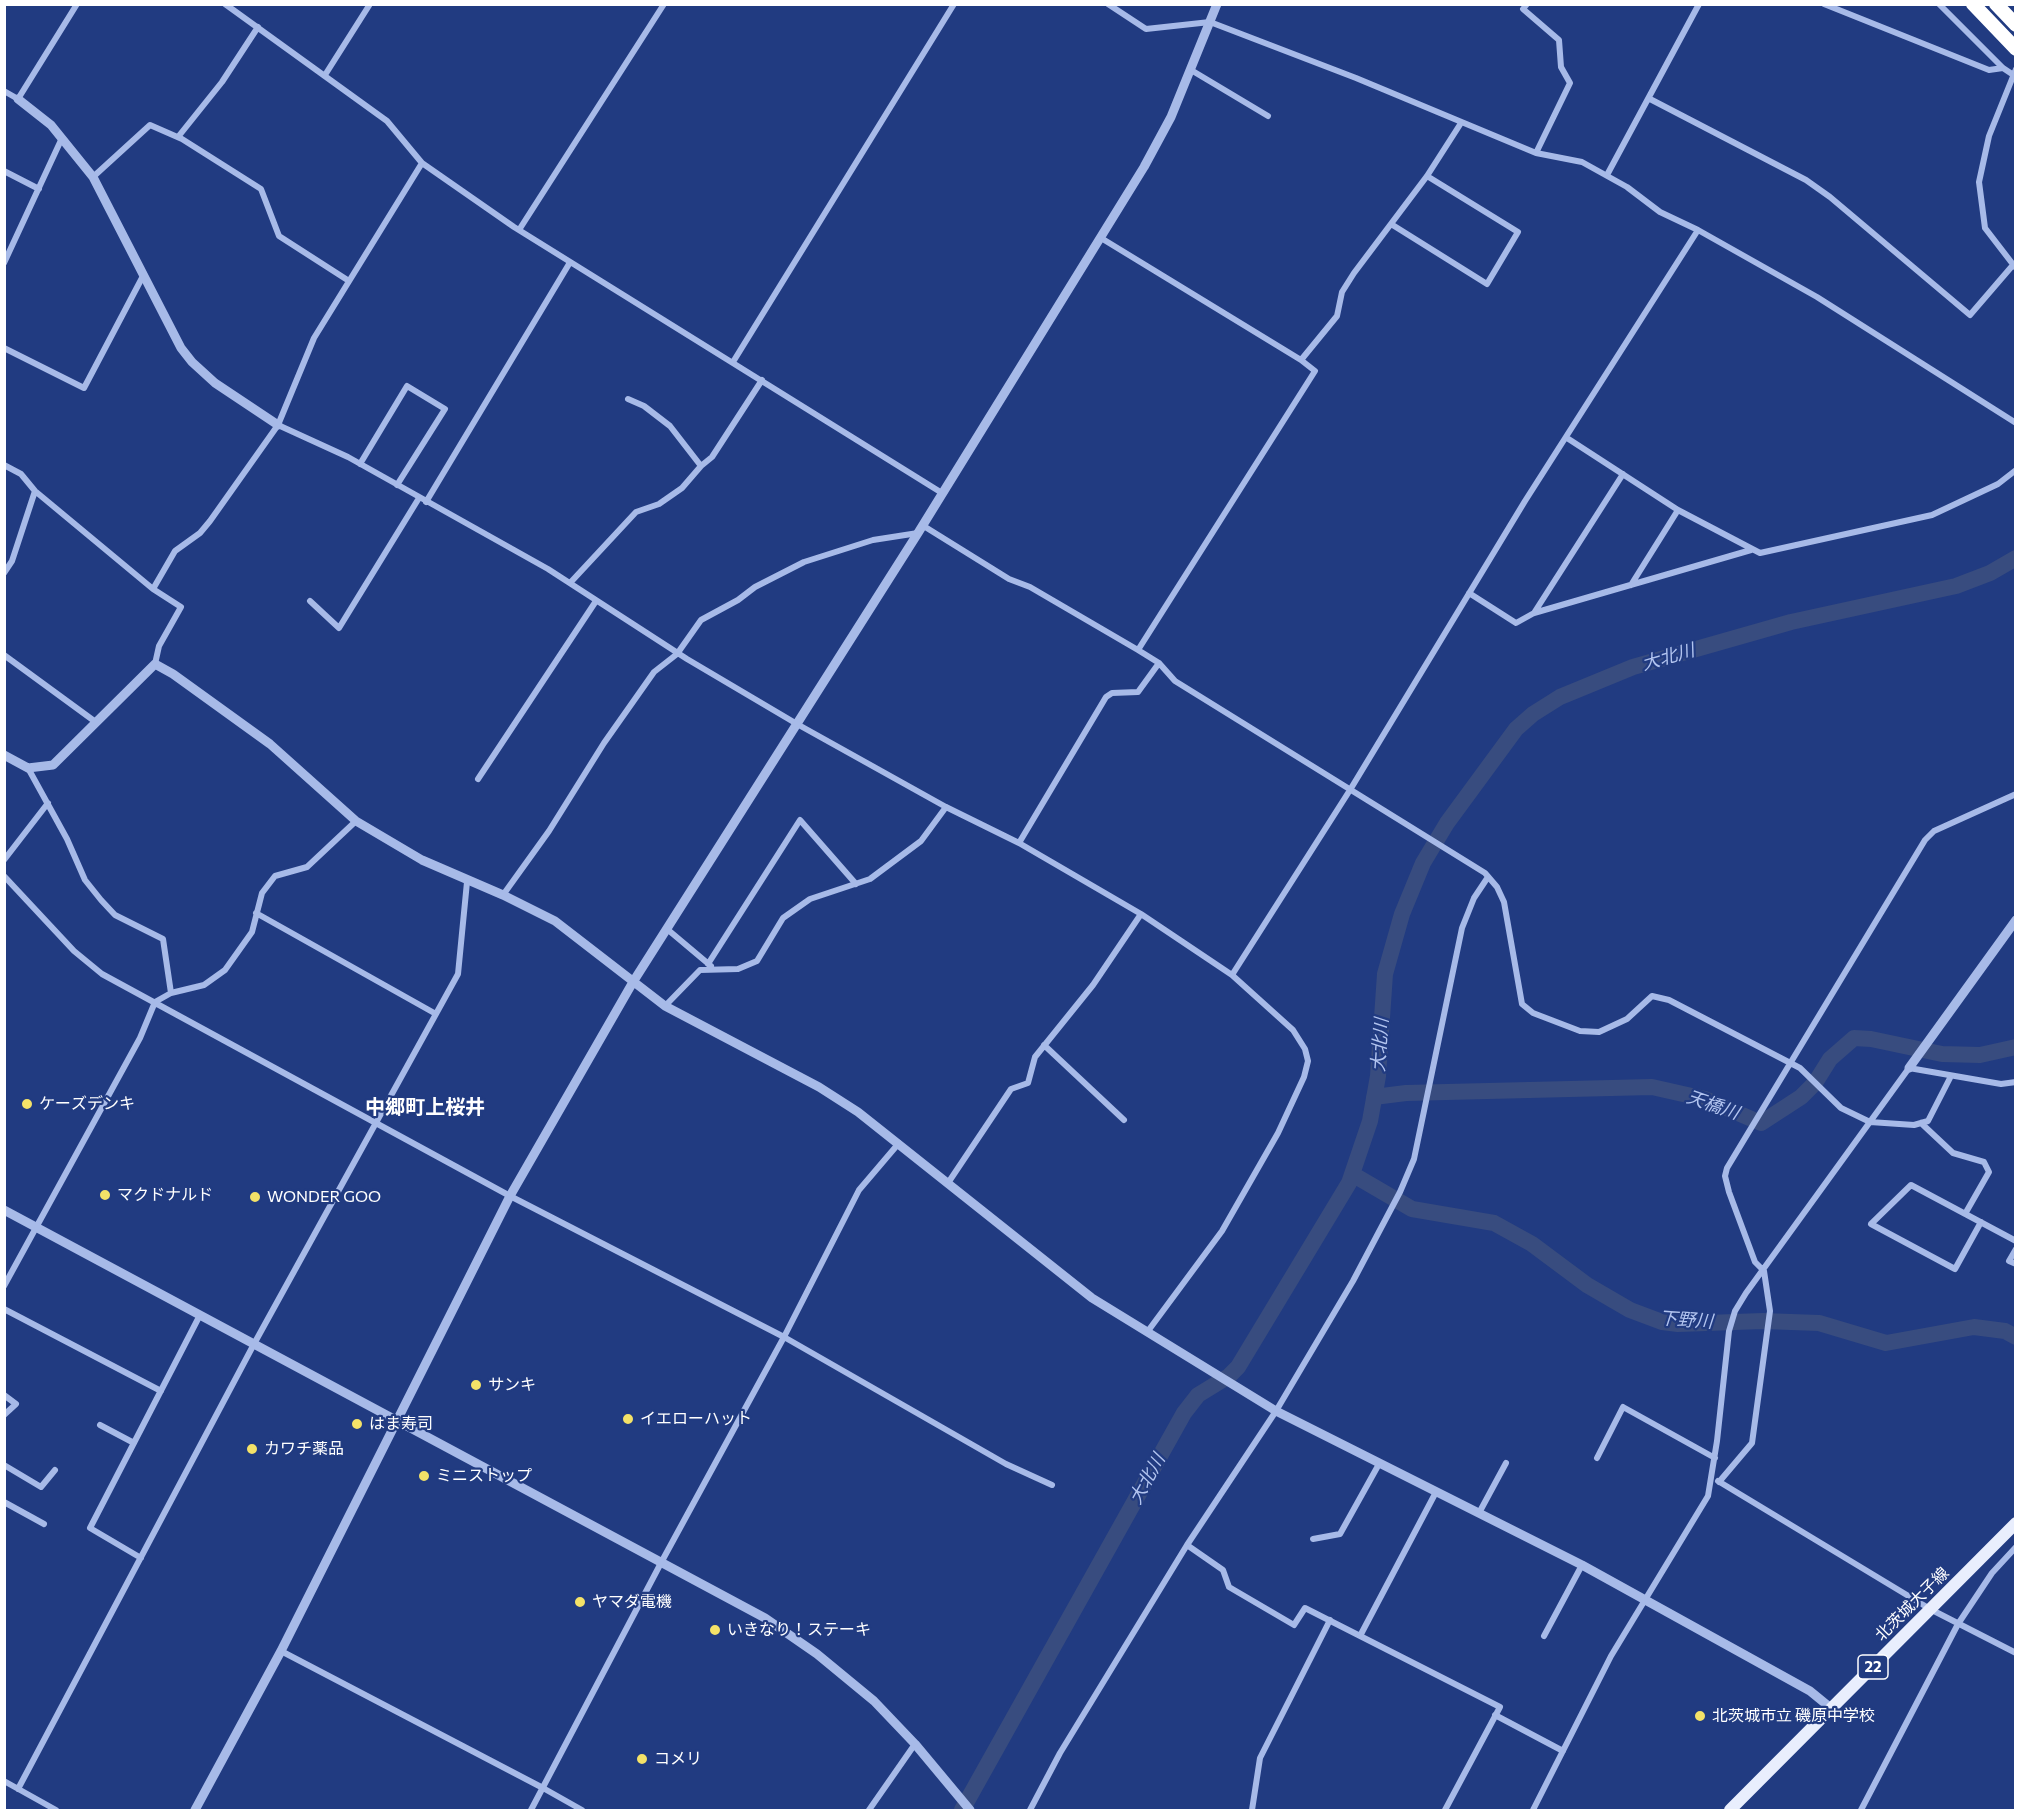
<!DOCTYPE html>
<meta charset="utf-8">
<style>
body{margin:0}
#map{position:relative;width:2020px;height:1815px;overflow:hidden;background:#213b81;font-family:Commissioner,sans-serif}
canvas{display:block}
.frame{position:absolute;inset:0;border:6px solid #fff;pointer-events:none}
</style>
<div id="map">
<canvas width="2020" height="1815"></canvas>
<div class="frame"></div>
</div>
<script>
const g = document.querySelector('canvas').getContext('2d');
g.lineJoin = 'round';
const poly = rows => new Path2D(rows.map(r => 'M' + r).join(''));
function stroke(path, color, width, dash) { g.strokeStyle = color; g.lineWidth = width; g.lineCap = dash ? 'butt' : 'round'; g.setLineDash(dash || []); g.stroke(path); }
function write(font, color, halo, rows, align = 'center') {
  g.font = font + ' Commissioner,"Noto Sans JP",sans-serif'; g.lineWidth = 4.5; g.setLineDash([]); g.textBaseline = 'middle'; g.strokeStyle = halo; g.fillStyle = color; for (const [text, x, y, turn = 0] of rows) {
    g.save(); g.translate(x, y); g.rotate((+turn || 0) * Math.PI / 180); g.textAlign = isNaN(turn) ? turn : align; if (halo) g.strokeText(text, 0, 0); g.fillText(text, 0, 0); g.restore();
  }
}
const river = poly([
 [1374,1097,1406,1093,1652,1087,1705,1099,1761,1123,1801,1097,1815,1083,1830,1059,1854,1038,1871,1039,1942,1054,1980,1055,2016,1047],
 [1352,1174,1412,1209,1494,1223,1532,1244,1587,1285,1630,1310,1662,1322,1678,1324,1763,1321,1819,1323,1886,1343,1974,1327,2005,1331,2016,1337],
 [962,1810,1184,1413,1198,1395,1229,1376,1238,1367,1349,1183,1370,1121,1378,1076,1385,974,1402,914,1423,863,1447,823,1516,729,1533,714,1560,697,1633,667,1791,622,1956,586,1990,573,2016,558]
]);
const minor = poly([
 [225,4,387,121,422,163,514,227,942,493],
 [1108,4,1146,29,1210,22,1356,78,1536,153,1582,162,1627,187,1660,212,1698,230,1817,297,2016,423],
 [1527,4,1523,9,1559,40,1561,67,1570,83,1536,153],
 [1824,4,1989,70,2003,68],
 [1939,4,2003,68,2015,76],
 [1191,70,1268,116],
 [325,75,370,4],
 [4,91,18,99,77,4],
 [1650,99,1806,180,1830,197,1970,315,2013,265],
 [178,137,222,82,258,27],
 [4,171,39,189],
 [1607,175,1699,4],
 [93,177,150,125,182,139,261,189,279,236,349,281],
 [1391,224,1487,284,1518,232,1427,176],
 [519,230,664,4],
 [1101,238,1301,360,1315,371,1138,650],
 [4,263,62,138],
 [2015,267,1985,228,1979,182,1989,136,2016,69],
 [4,348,84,388,143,276],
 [1301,360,1337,316,1342,292,1354,273,1427,176,1461,123],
 [733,362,954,4],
 [628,399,644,406,670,426,701,466,712,457,762,380],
 [278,425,348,457,548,569,687,659,797,724,946,807,1019,843,1141,914,1232,975,1293,1030,1305,1049,1308,1061,1304,1077,1278,1133,1222,1231,1148,1331],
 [1567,438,1678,510,1760,553,1932,515,1998,484,2016,470],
 [360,464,407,386,445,409,397,485],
 [4,465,21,474,35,491,153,589,181,607,159,646,155,664],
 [426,502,569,264],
 [922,525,1009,579,1030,587,1138,650,1159,663,1175,681,1485,873,1497,887,1504,902,1522,1004,1533,1013,1580,1031,1599,1032,1627,1019,1652,996,1669,1000,1800,1068,1841,1108,1870,1122,1914,1125,1928,1121,1951,1076],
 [4,573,12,561,35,491],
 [570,583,636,512,659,504,682,488,701,466],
 [1631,585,1678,510],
 [153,589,175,551,200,533,210,521,278,425,314,338,422,163],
 [1469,593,1516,623,1534,613,1751,550],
 [310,601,339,628,419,498],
 [1534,613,1623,474],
 [4,655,97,723],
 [28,768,67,839,85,880,101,900,115,915,163,939,171,993],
 [478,779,596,601],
 [1019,843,1106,697,1112,693,1138,692,1159,663],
 [4,860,48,803],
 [4,876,74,951,102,974,510,1196,784,1337,1006,1464,1052,1485],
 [503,895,549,831,604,743,654,672,677,654,701,620,738,600,755,587,804,562,873,540,918,533],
 [256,913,436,1014],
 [667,929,711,966],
 [708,964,800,820,856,884],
 [1232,975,1350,790,1525,501,1698,230],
 [665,1006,700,970,738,969,757,961,783,918,810,899,870,879,921,841,946,807],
 [1044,1045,1124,1120],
 [1921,1123,1953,1153,1984,1162,1989,1172,1965,1214],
 [948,1183,1011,1089,1028,1083,1035,1057,1093,985,1141,914],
 [1981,1222,1955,1269,1871,1224,1911,1185,2016,1241],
 [2016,1249,2009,1261,2016,1264],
 [4,1286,140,1038,155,1002,171,993,204,985,225,970,252,932,262,893,275,876,307,867,356,821],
 [4,1309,161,1391],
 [4,1395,16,1404,4,1415],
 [100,1425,134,1443],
 [1597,1458,1623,1407,1715,1458],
 [4,1465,41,1487,55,1470],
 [1718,1481,1930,1609,2016,1653],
 [1719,1482,1752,1443,1770,1311,1764,1271,1755,1262,1729,1192,1725,1176,1727,1168,1925,840,1934,831,2016,794],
 [4,1502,44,1524],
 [1479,1513,1506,1463],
 [1313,1539,1340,1534,1379,1464],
 [1187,1545,1223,1570,1229,1587,1294,1625,1305,1608,1500,1707,1445,1810],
 [141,1558,90,1528,200,1315],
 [1360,1636,1436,1492],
 [1544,1636,1582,1565],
 [281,1651,543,1788,582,1810],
 [1495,1715,1563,1751],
 [4,1781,56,1810],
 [18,1789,254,1344,458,974,467,882],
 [531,1810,662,1561,784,1337,859,1190,899,1143],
 [869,1810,915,1744],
 [1030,1810,1060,1753,1187,1545,1276,1411,1353,1281,1400,1192,1414,1159,1462,928,1474,898,1488,877],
 [1252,1810,1260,1758,1330,1620],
 [1533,1810,1611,1656,1708,1496,1717,1441,1729,1331,1735,1311,1746,1293,1909,1068,2001,1084,2016,1082],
 [1861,1810,1958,1624,1992,1573,2016,1547]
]);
const tertiary = poly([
 [18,99,51,125,93,177,181,348,192,362,215,383,278,425],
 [4,755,28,768,53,765,155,664,173,674,270,744,356,821,422,860,503,895,555,921,665,1006,819,1087,858,1112,1092,1298,1276,1411,1582,1565,1810,1691,1832,1709],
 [1909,1068,2016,920],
 [4,1210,765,1618,817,1654,874,1701,915,1744,970,1810],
 [195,1810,281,1651,510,1196,633,982,918,533,1144,167,1171,117,1217,4]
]);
const primary = poly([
 [1730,1810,2016,1523]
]);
const motorway = poly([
 [1973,4,2016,49],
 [1996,4,2016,25]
]);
const markers = [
 [27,1104,6,"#f4e268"],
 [105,1195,6,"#f4e268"],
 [255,1197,6,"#f4e268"],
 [476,1385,6,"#f4e268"],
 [628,1419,6,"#f4e268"],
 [357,1424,6,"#f4e268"],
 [252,1449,6,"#f4e268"],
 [424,1476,6,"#f4e268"],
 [580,1602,6,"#f4e268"],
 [715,1630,6,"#f4e268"],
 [1700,1716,6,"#f4e268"],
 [642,1759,6,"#f4e268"]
];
const shields = [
 [1873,1667,30]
];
const shieldNames = [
 ["22",1873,1667]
];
const poiNames = [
 ["ケーズデンキ",39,1104],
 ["マクドナルド",117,1195],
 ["WONDER GOO",267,1197],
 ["サンキ",488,1385],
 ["イエローハット",640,1419],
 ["はま寿司",369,1424],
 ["カワチ薬品",264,1449],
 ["ミニストップ",436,1476],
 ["ヤマダ電機",592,1602],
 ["いきなり！ステーキ",727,1630],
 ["北茨城市立 磯原中学校",1712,1716],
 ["コメリ",654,1759]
];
const streetNames = [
 ["北茨城大子線",1912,1604,-45]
];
const waterNames = [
 ["大北川",1668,657,-16],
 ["大北川",1380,1045,-86],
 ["天橋川",1713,1105,19],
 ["下野川",1686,1320,4],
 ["大北川",1147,1479,-61]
];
const quarterNames = [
 ["中郷町上桜井",425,1107]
];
stroke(river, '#384c7f', 16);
stroke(minor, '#a7bae8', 6);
stroke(tertiary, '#a7bae8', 9);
stroke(primary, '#e9eefd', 12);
stroke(motorway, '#fff', 14);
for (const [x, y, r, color] of markers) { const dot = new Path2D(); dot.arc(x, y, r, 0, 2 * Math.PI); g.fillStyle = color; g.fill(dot); stroke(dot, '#213b81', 2); }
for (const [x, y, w] of shields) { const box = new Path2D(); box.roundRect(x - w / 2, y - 12, w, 24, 4.5); g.fillStyle = '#213b81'; g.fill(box); stroke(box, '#fff', 1.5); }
write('bold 15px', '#fff', null, shieldNames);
write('16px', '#fff', '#213b81', poiNames, 'left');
write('16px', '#fff', '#213b81', streetNames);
write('italic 18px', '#b2c4ef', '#213b81', waterNames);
write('bold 20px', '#fff', '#213b81', quarterNames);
</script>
